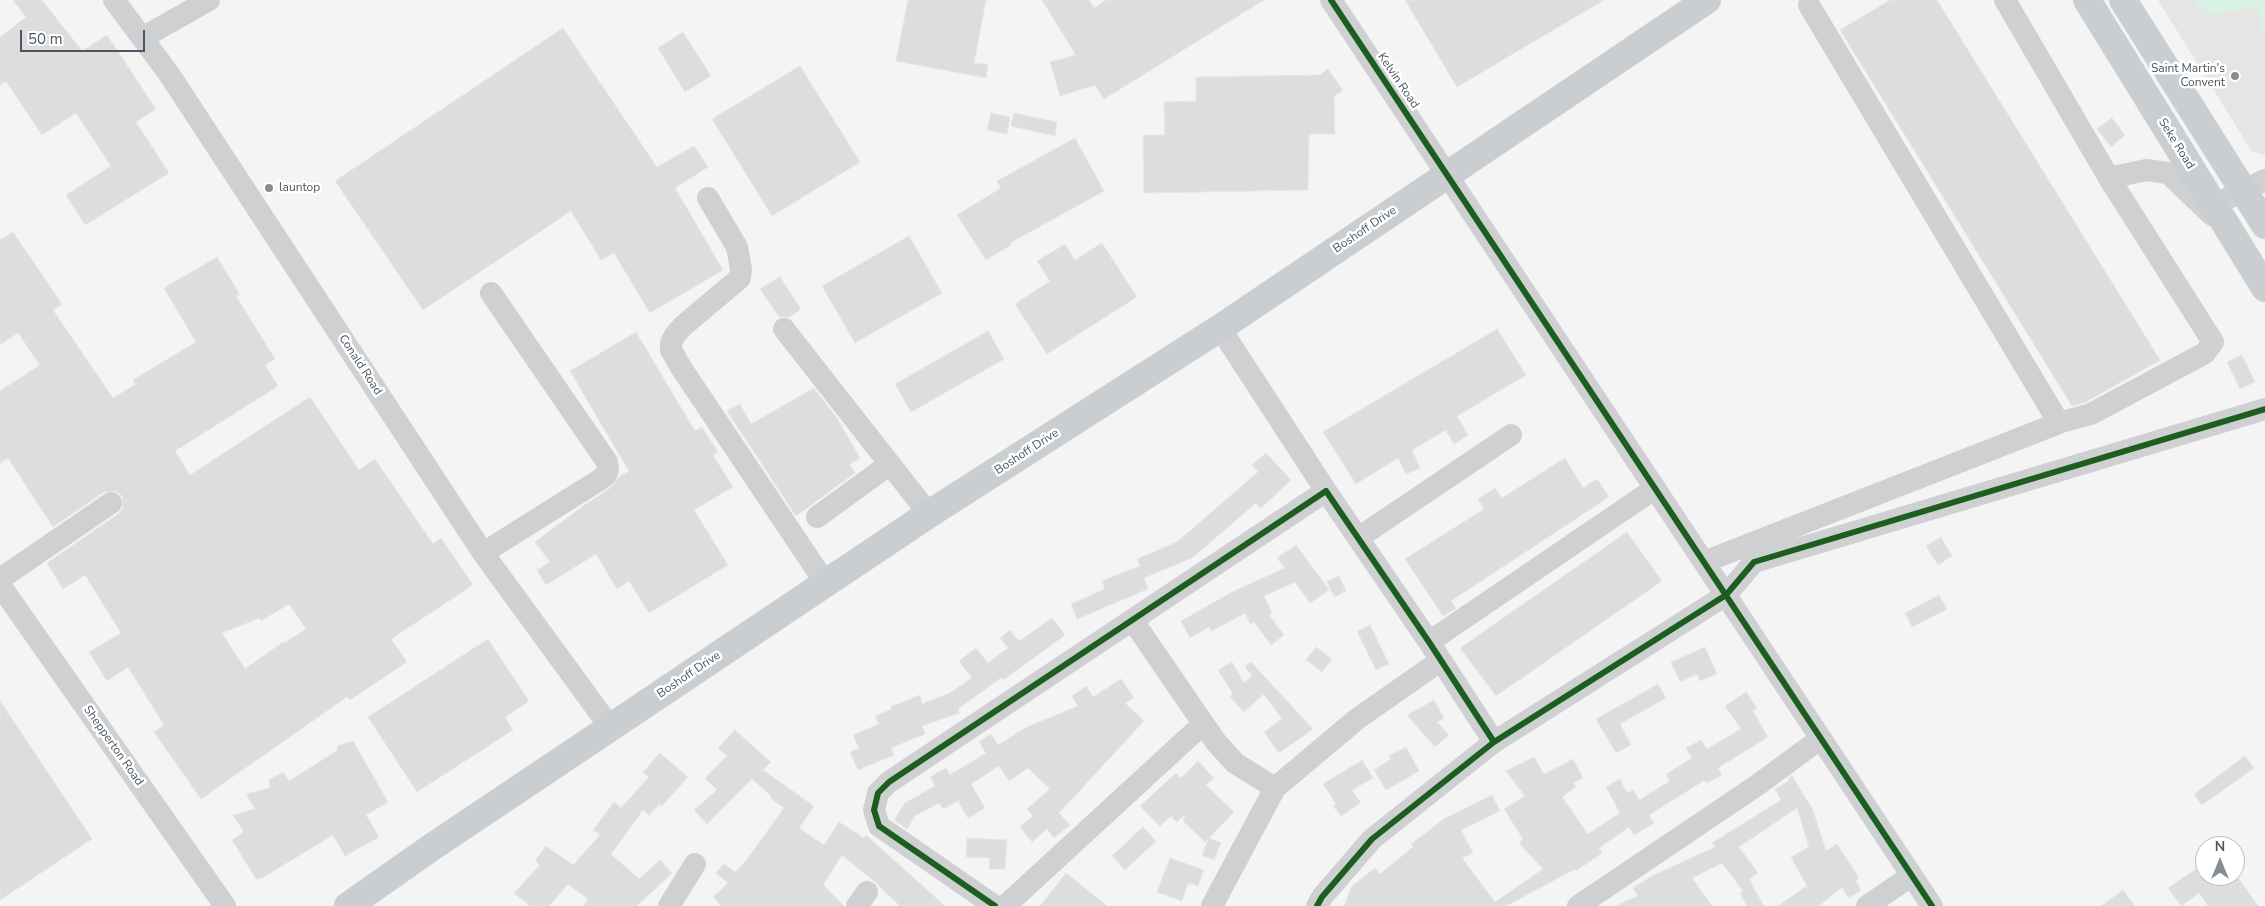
<!DOCTYPE html>
<style>
body{margin:0}
#map{position:relative;width:2265px;height:906px;overflow:hidden;background:#f4f4f4;font-family:"Nunito Sans",sans-serif}
canvas{display:block}
.north{position:absolute;left:2195px;top:836px;width:50px;height:50px;box-sizing:border-box;background:#fff;border:1px solid #b7bbc0;border-radius:50%;rotate:0deg;font-size:14px;font-weight:700;line-height:20px;text-align:center;color:#4a5661}
.north::after{content:'';display:block;margin:auto;width:18px;height:22px;background:#868d94;clip-path:polygon(50% 0,100% 100%,50% 72%,0 100%)}
.scale{position:absolute;left:20px;top:30px;width:125px;height:22px;box-sizing:border-box;border:2px solid #4a5661;border-top:0;padding-left:6px;font-size:15px;line-height:18px;white-space:nowrap;color:#4a5661;-webkit-text-stroke:4px #fff;paint-order:stroke}
</style>
<div id="map">
<canvas width="2265" height="906"></canvas>
<div class="north">N</div>
<div class="scale">50 m</div>
</div>
<script>
const g = document.querySelector('canvas').getContext('2d');
g.lineJoin = 'round';
function paint(path, color) { g.fillStyle = color; g.fill(path, 'evenodd'); }
const poly = rows => new Path2D(rows.map(r => 'M' + r).join(''));
function stroke(path, color, width, dash) { g.strokeStyle = color; g.lineWidth = width; g.lineCap = dash ? 'butt' : 'round'; g.setLineDash(dash || []); g.stroke(path); }
function write(font, color, halo, rows, align = 'center') {
  g.font = font + ' "Nunito Sans",sans-serif'; g.lineWidth = 5; g.setLineDash([]); g.textBaseline = 'middle'; g.strokeStyle = halo; g.fillStyle = color; for (const [text, x, y, turn = 0] of rows) {
    g.save(); g.translate(x, y); g.rotate((+turn || 0) * Math.PI / 180); g.textAlign = isNaN(turn) ? turn : align; if (halo) g.strokeText(text, 0, 0); g.fillText(text, 0, 0); g.restore();
  }
}
const education = poly([
 [2158,0,2265,0,2265,155,2252,152]
]);
const green = poly([
 [2194,0,2265,0,2265,37,2257,6,2210,15]
]);
const building = poly([
 [13,0,42,0,82,51,107,35,156,109,136,122,169,173,85,225,66,195,111,166,76,113,42,135,6,81,0,85,0,37,26,17,13,0],
 [908,0,986,0,974,63,988,65,986,78,896,61,908,0],
 [1042,0,1089,0,1094,8,1106,0,1264,0,1104,99,1095,85,1060,96,1050,62,1076,55,1042,0],
 [1405,0,1604,0,1457,87,1405,0],
 [1890,0,1937,0,2160,360,2086,402,2072,406,1840,30,1890,0],
 [563,28,657,167,694,146,708,167,675,188,723,270,650,313,614,253,601,260,571,211,423,310,335,181,563,28],
 [683,32,711,76,685,92,658,48,683,32],
 [800,66,860,162,772,216,712,119,800,66],
 [1328,69,1343,90,1334,96,1335,134,1309,134,1308,190,1144,193,1143,135,1165,135,1164,102,1196,101,1196,77,1320,75,1328,69],
 [991,113,1010,117,1007,134,987,130,991,113],
 [1014,113,1057,122,1055,136,1011,126,1014,113],
 [2112,118,2125,135,2111,147,2097,129,2112,118],
 [1075,138,1104,191,1010,243,1011,245,986,260,957,215,1001,188,997,181,1075,138],
 [13,232,62,304,53,310,113,398,136,384,133,380,196,342,164,288,217,257,240,295,236,296,275,359,265,365,278,386,175,451,190,475,310,397,359,470,375,459,433,544,441,538,473,585,391,639,407,662,350,700,347,697,201,799,154,732,164,725,128,667,107,681,89,652,121,633,85,575,63,589,47,563,118,514,123,508,122,496,116,491,104,492,53,527,8,458,0,463,0,391,40,365,18,333,0,345,0,240,13,232],
 [289,604,306,629,284,643,283,642,245,669,222,633,260,618,261,621,289,604],
 [909,236,942,293,855,343,822,286,909,236],
 [1102,243,1137,297,1047,354,1015,304,1050,281,1037,261,1065,244,1075,260,1102,243],
 [780,277,801,309,789,317,779,317,760,289,780,277],
 [1497,329,1526,375,1457,416,1468,435,1454,444,1446,430,1412,450,1420,468,1406,474,1398,458,1356,484,1323,432,1497,329],
 [988,331,1004,359,911,412,895,384,988,331],
 [636,332,695,431,702,427,718,452,713,455,733,487,694,510,728,565,649,613,629,581,617,589,596,554,546,585,537,570,550,562,535,542,583,506,609,489,619,477,629,471,570,371,636,332],
 [2242,355,2255,382,2240,389,2227,362,2242,355],
 [814,388,837,418,860,458,850,464,855,473,796,516,727,411,740,404,751,424,814,388],
 [1266,453,1291,480,1261,508,1256,503,1192,558,1144,578,1148,589,1077,619,1071,604,1105,589,1102,581,1140,566,1137,559,1177,542,1258,472,1252,465,1266,453],
 [1565,458,1583,488,1597,479,1609,497,1451,601,1456,608,1443,616,1405,559,1484,509,1478,499,1495,488,1502,498,1565,458],
 [1627,532,1662,581,1496,696,1460,648,1627,532],
 [1941,537,1952,556,1938,565,1926,546,1941,537],
 [1296,545,1329,590,1310,603,1295,582,1264,596,1272,613,1269,615,1284,635,1271,645,1254,622,1250,624,1245,613,1212,631,1209,627,1190,638,1181,621,1234,591,1285,568,1277,558,1296,545],
 [1339,576,1346,591,1334,597,1327,582,1339,576],
 [1939,595,1947,609,1912,627,1905,613,1939,595],
 [1052,618,1065,635,1003,680,1002,677,958,709,959,713,922,726,925,734,891,748,894,755,858,770,850,752,859,748,853,735,879,724,875,716,892,709,890,707,920,695,922,704,950,693,972,678,959,661,976,648,988,663,1008,648,1000,638,1010,630,1018,640,1021,640,1052,618],
 [1370,625,1389,664,1376,670,1357,631,1370,625],
 [488,639,529,701,505,717,513,730,417,792,368,717,488,639],
 [1316,647,1332,659,1322,672,1306,660,1316,647],
 [1705,647,1717,674,1700,681,1697,674,1680,682,1671,662,1705,647],
 [1232,662,1244,683,1252,676,1245,667,1251,662,1313,729,1279,753,1264,732,1282,719,1264,694,1244,712,1230,697,1233,694,1218,670,1232,662],
 [1121,679,1134,698,1125,703,1144,721,1059,813,1070,825,1054,838,1047,829,1032,842,1020,827,1033,816,1027,809,1050,789,1028,768,1009,781,999,766,971,784,985,808,968,818,958,801,943,809,939,803,915,816,907,829,894,820,905,803,935,786,930,777,946,768,950,775,986,753,979,742,991,734,998,745,1027,727,1078,706,1072,696,1086,686,1093,697,1121,679],
 [1658,684,1666,698,1620,724,1631,745,1616,753,1596,719,1658,684],
 [1746,692,1757,708,1753,711,1768,737,1718,768,1722,775,1706,783,1705,780,1649,815,1654,823,1634,835,1629,827,1599,848,1602,853,1576,871,1575,869,1506,906,1344,906,1352,886,1375,868,1380,874,1413,847,1411,844,1444,819,1492,795,1500,811,1461,830,1473,853,1462,858,1495,902,1543,869,1519,843,1523,839,1504,809,1525,796,1506,771,1534,757,1544,774,1573,759,1583,778,1573,783,1576,787,1562,797,1588,834,1620,813,1606,787,1620,779,1627,793,1633,790,1639,800,1670,781,1666,774,1692,758,1686,748,1701,740,1707,749,1741,729,1725,706,1746,692],
 [1434,700,1444,718,1437,722,1449,735,1435,747,1407,715,1434,700],
 [0,701,92,839,0,900,0,701],
 [735,730,771,762,763,770,814,806,799,828,824,845,839,822,864,838,866,835,945,906,900,906,875,882,842,855,823,885,844,906,721,906,713,897,728,883,716,873,724,864,735,872,745,862,784,808,770,798,771,796,752,779,707,824,694,810,717,790,705,778,727,756,718,748,735,730],
 [353,741,388,802,366,815,379,837,345,856,333,835,262,878,256,879,232,840,244,832,233,815,255,809,246,794,270,788,269,780,283,772,289,781,338,750,337,746,353,741],
 [1406,747,1419,771,1386,790,1374,770,1391,759,1389,756,1406,747],
 [660,753,688,777,662,806,659,804,649,816,643,810,611,854,639,879,660,860,672,873,637,906,584,906,588,899,568,884,549,906,530,906,514,893,540,865,535,861,546,846,573,865,600,835,593,830,614,802,621,808,649,777,643,772,660,753],
 [2245,756,2254,768,2202,805,2194,794,2245,756],
 [1362,760,1373,778,1352,790,1361,803,1341,816,1333,806,1336,804,1323,784,1362,760],
 [1198,761,1214,778,1206,785,1234,812,1205,842,1183,821,1185,814,1177,822,1171,816,1160,826,1140,806,1176,773,1181,778,1198,761],
 [1792,776,1813,810,1826,851,1837,844,1859,878,1856,881,1861,891,1848,898,1842,887,1819,906,1778,906,1807,886,1791,857,1809,847,1797,808,1739,847,1758,873,1749,879,1764,906,1747,906,1740,893,1743,891,1722,863,1692,878,1712,906,1615,906,1638,896,1633,888,1652,876,1715,847,1712,843,1781,800,1775,789,1789,781,1788,778,1792,776],
 [1143,827,1156,841,1125,870,1112,856,1143,827],
 [967,838,1007,840,1005,869,989,869,990,858,966,857,967,838],
 [1209,838,1221,843,1214,860,1202,855,1209,838],
 [1170,858,1204,870,1198,886,1188,883,1182,901,1157,892,1170,858],
 [2205,863,2205,876,2237,876,2258,906,2208,906,2199,893,2181,906,2168,888,2205,863],
 [1066,873,1107,906,1040,906,1066,873],
 [2123,890,2135,906,2101,906,2123,890]
]);
const minor = poly([
 [114,0,169,74,483,553,610,727],
 [1331,0,1932,906],
 [2005,0,2109,178,2213,342,2205,353,2091,414,2054,424],
 [142,38,209,0],
 [2109,178,2146,170,2168,173,2212,215],
 [708,198,737,247,741,269,740,278,683,326,675,335,671,343,671,350,682,369,826,584],
 [2214,205,2265,180],
 [1220,328,1326,491],
 [784,329,929,514],
 [817,517,890,464],
 [1358,538,1511,435],
 [483,553,601,479,606,475,608,469,607,462,491,293],
 [1704,562,2059,423,1809,5],
 [0,579,111,503],
 [0,585,225,906],
 [1133,621,1216,742,1235,763,1275,788,1357,719,1440,661],
 [1429,642,1654,489],
 [669,906,695,864],
 [857,906,867,892],
 [995,906,879,826,874,810,878,793,889,782,1326,491,1429,642,1494,742],
 [1005,906,1203,724],
 [1212,906,1275,788],
 [1317,906,1322,897,1372,839,1494,742,1726,595,1754,562,2265,409],
 [1578,906,1756,786,1820,739],
 [1867,906,1911,876]
]);
const major = poly([
 [2087,0,2265,288],
 [2123,0,2265,225],
 [348,906,432,847,929,514,1220,328,1707,0]
]);
const cycleway = poly([
 [1331,0,1932,906],
 [995,906,879,826,874,810,878,793,889,782,1326,491,1429,642,1494,742],
 [1317,906,1322,897,1372,839,1494,742,1726,595,1754,562,2265,409]
]);
const markers = [
 [2235,76,5,"#868d94"],
 [269,188,5,"#868d94"]
];
const poiNames = [
 ["Saint Martin's",2225,69],
 ["Convent",2225,83],
 ["launtop",279,188,"left"]
];
const streetNames = [
 ["Kelvin Road",1398,81,56],
 ["Seke Road",2176,144,58],
 ["Boshoff Drive",1365,230,-34],
 ["Conald Road",360,365,57],
 ["Boshoff Drive",1027,452,-33],
 ["Boshoff Drive",689,675,-34],
 ["Shepperton Road",113,746,55]
];
paint(education, '#e6e5e6');
paint(green, '#d9f2e3');
paint(building, '#ddddde');
stroke(building, '#e5e6e7', 1);
stroke(minor, '#ced0d2', 22);
stroke(major, '#caced1', 28);
stroke(cycleway, '#1b5e20', 6);
for (const [x, y, r, color] of markers) { const dot = new Path2D(); dot.arc(x, y, r, 0, 2 * Math.PI); g.fillStyle = color; g.fill(dot); stroke(dot, '#fff', 2); }
write('12px', '#4a5661', '#fff', poiNames, 'right');
write('12px', '#4a5661', '#fff', streetNames);
</script>
